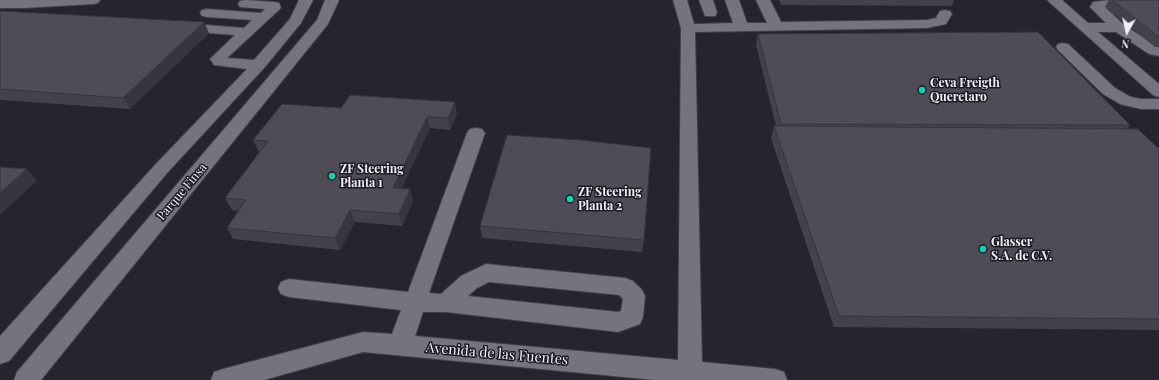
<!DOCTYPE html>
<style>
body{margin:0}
#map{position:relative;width:1159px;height:380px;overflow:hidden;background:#28242e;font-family:"Playfair Display",serif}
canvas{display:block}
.north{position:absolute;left:1107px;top:12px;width:40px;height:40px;-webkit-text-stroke:3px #1e1b25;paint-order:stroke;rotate:188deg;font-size:11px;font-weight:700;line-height:16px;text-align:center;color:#f2f0f7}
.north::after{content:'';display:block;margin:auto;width:14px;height:18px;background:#f2f0f7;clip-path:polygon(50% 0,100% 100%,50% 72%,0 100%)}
</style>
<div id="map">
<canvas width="1159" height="380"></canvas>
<div class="north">N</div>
</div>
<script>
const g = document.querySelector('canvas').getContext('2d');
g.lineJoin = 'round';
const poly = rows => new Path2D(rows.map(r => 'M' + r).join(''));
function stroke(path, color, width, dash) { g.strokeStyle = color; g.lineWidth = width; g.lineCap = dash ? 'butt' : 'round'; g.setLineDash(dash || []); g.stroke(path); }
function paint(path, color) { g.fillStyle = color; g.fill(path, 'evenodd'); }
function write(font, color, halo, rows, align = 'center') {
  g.font = font + ' "Playfair Display",serif'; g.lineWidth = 3; g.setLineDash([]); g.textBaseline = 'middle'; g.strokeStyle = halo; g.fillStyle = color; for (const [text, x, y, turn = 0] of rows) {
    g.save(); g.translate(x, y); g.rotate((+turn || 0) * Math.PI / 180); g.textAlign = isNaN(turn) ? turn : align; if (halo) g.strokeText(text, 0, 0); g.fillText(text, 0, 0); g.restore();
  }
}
const minor = poly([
 [0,0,100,0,98,3,93,4,24,8,0,8,0,0],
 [245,0,274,2,279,3,281,8,227,58,254,60,290,19,299,0,313,0,301,23,264,68,167,173,9,361,0,364,0,336,155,165,247,69,214,65,210,59,235,35,181,31,176,30,174,27,176,24,181,23,244,28,252,20,207,17,202,16,200,13,202,10,207,9,261,13,265,9,240,7,238,4,240,1,245,0],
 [325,0,339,0,328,24,41,380,14,380,17,372,317,20,325,0],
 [673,0,687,0,694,24,733,23,725,0,739,0,747,23,767,23,756,0,770,0,781,22,927,20,936,18,940,11,945,10,950,11,952,14,946,24,927,28,695,32,702,362,775,369,784,372,787,380,655,380,363,352,264,380,211,380,214,372,223,369,363,332,392,334,401,310,289,297,281,294,278,288,281,282,289,279,408,292,467,133,470,129,476,128,482,129,485,133,429,293,441,294,461,276,486,264,625,278,633,281,642,290,645,296,643,317,640,324,618,332,446,312,423,312,415,336,678,360,681,28,673,0],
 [489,282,619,295,623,299,621,311,618,312,468,296,477,288,489,282],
 [699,0,713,0,717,13,715,16,705,16,699,0],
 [1047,0,1062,0,1088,23,1106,23,1090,7,1093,2,1110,0,1137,0,1139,2,1137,5,1106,8,1124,25,1159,48,1159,56,1149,54,1116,32,1098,32,1159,84,1159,97,1153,95,1047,0],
 [1063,43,1068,44,1115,88,1131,97,1141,99,1159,99,1159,109,1141,109,1120,104,1103,94,1058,50,1056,47,1058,44,1063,43]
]);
const wall = poly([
 [779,0,954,0,952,6,781,5],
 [1109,0,1159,0,1159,47,1155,47,1105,7],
 [0,11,209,33,130,109,0,100],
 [758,34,1130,125,1127,129,1159,149,1159,330,834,327,771,138,774,126,776,126,756,45],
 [341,108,457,114,450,130,430,128,401,189,413,201,402,226,355,222,340,250,233,239,227,228,239,211,232,210,225,198,260,152,259,152,253,140],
 [480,226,644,240,642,252,482,238]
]);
const shadedWall = poly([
 [204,22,209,33,130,109,123,98],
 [455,102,457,114,450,130,448,118],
 [427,117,430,128,396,200,393,188],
 [27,169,37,181,0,215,0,193],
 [410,189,413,201,402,226,399,214],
 [350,210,355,222,340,250,335,238]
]);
const building = poly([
 [1112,0,1159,0,1159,37,1112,0],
 [0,11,204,22,123,98,0,89,0,11],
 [1038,32,1130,125,781,124,758,34,1038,32],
 [350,95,455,102,448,118,427,117,393,188,410,189,399,214,350,210,335,238,227,228,246,200,225,198,268,141,253,140,282,104,341,108,350,95],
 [774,126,1138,129,1159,149,1159,319,839,316,774,126],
 [507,135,580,140,651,148,644,240,480,226,507,135],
 [0,167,27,169,0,193,0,167]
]);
const markers = [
 [922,90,4,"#08d5b5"],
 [332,176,4,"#08d5b5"],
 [570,199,4,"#08d5b5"],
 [983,249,4,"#08d5b5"]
];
const poiNames = [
 ["Ceva Freigth",930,83],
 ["Queretaro",930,97],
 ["ZF Steering",340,169],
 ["Planta 1",340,183],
 ["ZF Steering",578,192],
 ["Planta 2",578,206],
 ["Glasser",991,242],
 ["S.A. de C.V.",991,256]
];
const streetNames = [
 ["Parque Finsa",182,192,-50]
];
const nearStreetnames = [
 ["Avenida de las Fuentes",497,354,5]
];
stroke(minor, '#423f48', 2);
paint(minor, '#76727e');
paint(wall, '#44414b');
paint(shadedWall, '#37353d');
paint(building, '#4f4c57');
stroke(building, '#37353d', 1);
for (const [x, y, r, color] of markers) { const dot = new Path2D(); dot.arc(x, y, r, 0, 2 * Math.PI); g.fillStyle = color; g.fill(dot); stroke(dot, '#1e1b25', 1.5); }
write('bold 12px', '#f2f0f7', '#1e1b25', poiNames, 'left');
write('12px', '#f2f0f7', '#1e1b25', streetNames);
write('14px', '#f2f0f7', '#1e1b25', nearStreetnames);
</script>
